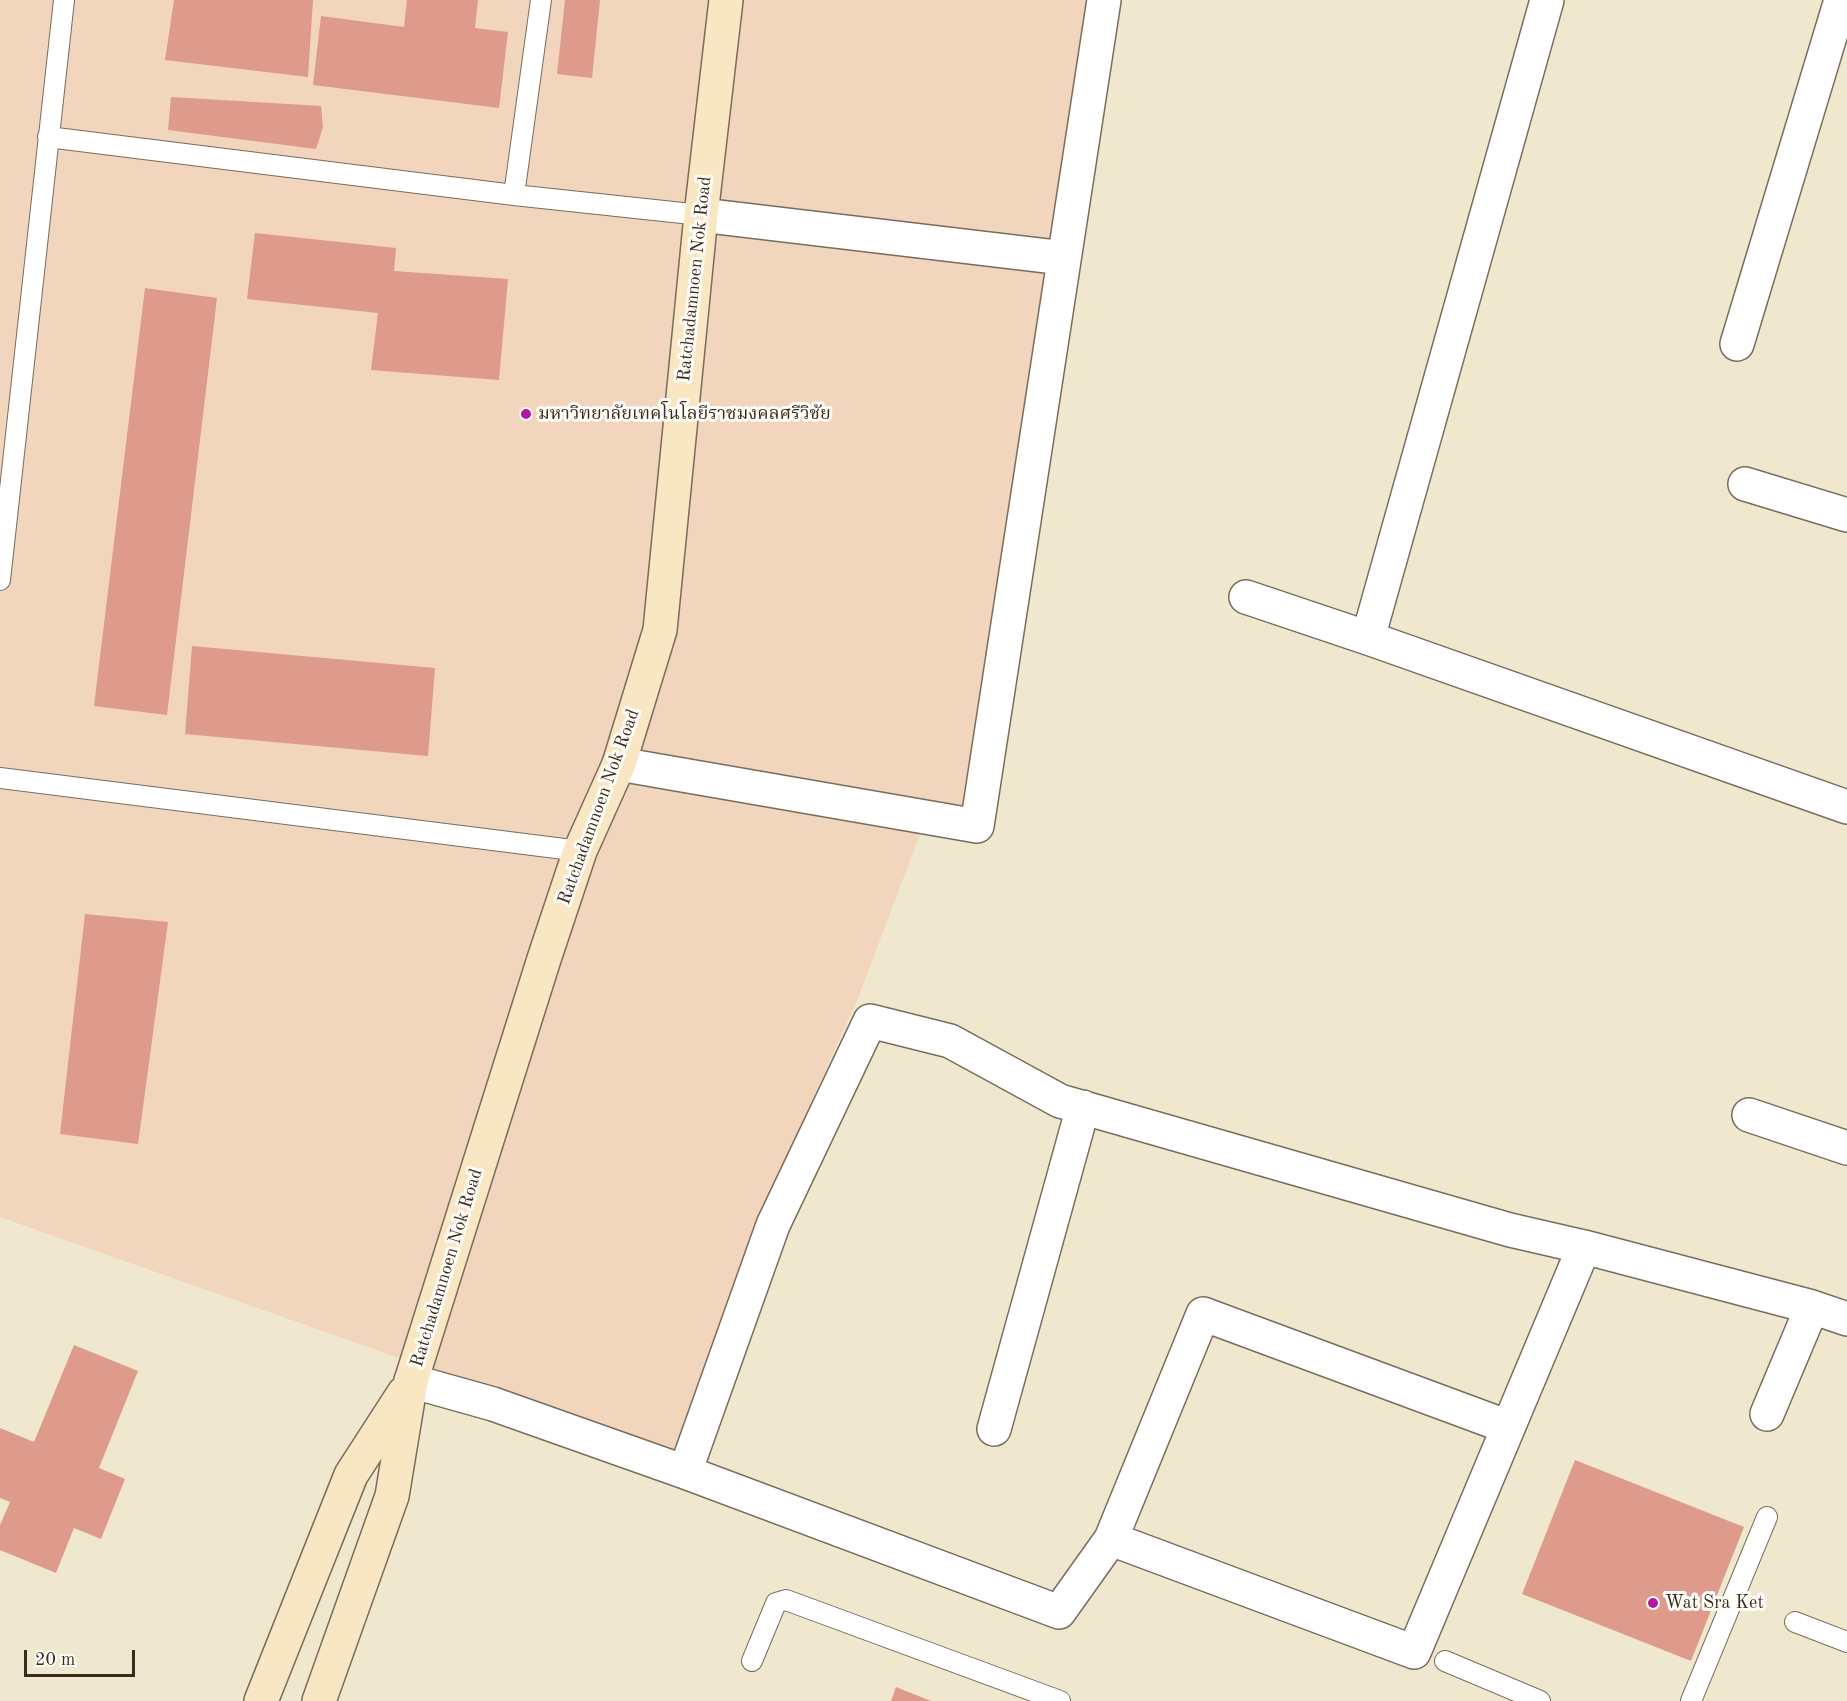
<!DOCTYPE html>
<meta charset="utf-8">
<style>
body{margin:0}
#map{position:relative;width:1847px;height:1701px;overflow:hidden;background:#f0e8ce;font-family:"Old Standard TT",serif}
canvas{display:block}
.scale{position:absolute;left:24px;top:1650px;width:111px;height:27px;box-sizing:border-box;border:3px solid #3b2a1e;border-top:0;padding-left:8px;font-size:18px;line-height:21px;white-space:nowrap;color:#3b2a1e;-webkit-text-stroke:4px #fdfcf7;paint-order:stroke}
</style>
<div id="map">
<canvas width="1847" height="1701"></canvas>
<div class="scale">20 m</div>
</div>
<script>
const g = document.querySelector('canvas').getContext('2d');
g.lineJoin = 'round';
function paint(path, color) { g.fillStyle = color; g.fill(path, 'evenodd'); }
const poly = rows => new Path2D(rows.map(r => 'M' + r).join(''));
function stroke(path, color, width, dash) { g.strokeStyle = color; g.lineWidth = width; g.lineCap = dash ? 'butt' : 'round'; g.setLineDash(dash || []); g.stroke(path); }
function write(font, color, halo, rows, align = 'center') {
  g.font = font + ' "Old Standard TT","Noto Serif Thai",serif'; g.lineWidth = 6; g.setLineDash([]); g.textBaseline = 'middle'; g.strokeStyle = halo; g.fillStyle = color; for (const [text, x, y, turn = 0] of rows) {
    g.save(); g.translate(x, y); g.rotate((+turn || 0) * Math.PI / 180); g.textAlign = isNaN(turn) ? turn : align; if (halo) g.strokeText(text, 0, 0); g.fillText(text, 0, 0); g.restore();
  }
}
const built = poly([
 [0,0,1119,0,985,837,922,829,858,998,758,1220,682,1458,0,1217]
]);
const building = poly([
 [174,0,313,0,308,77,165,60],
 [407,0,478,0,475,28,508,32,499,108,313,85,321,16,404,27],
 [565,0,600,0,592,78,557,74],
 [171,97,321,106,323,127,316,149,168,130],
 [255,233,396,248,394,271,508,279,499,380,371,370,378,313,247,299],
 [145,288,217,298,167,715,94,706],
 [192,646,435,668,428,756,185,734],
 [85,914,168,922,138,1144,60,1134],
 [74,1345,138,1371,99,1468,125,1479,101,1539,74,1528,56,1573,0,1550,0,1525,10,1502,0,1498,0,1428,34,1442],
 [1575,1460,1744,1527,1691,1661,1522,1594],
 [896,1687,931,1701,891,1701]
]);
const lane = poly([
 [48,137,514,195,701,215],
 [514,195,541,0],
 [0,580,64,0],
 [0,778,580,851],
 [1795,1622,1847,1642],
 [752,1661,776,1603,786,1600,1060,1701],
 [1445,1661,1540,1701],
 [1691,1701,1767,1517]
]);
const street = poly([
 [701,215,1064,258],
 [1737,344,1841,0],
 [1745,484,1847,515],
 [1246,597,1368,638,1847,807],
 [1368,638,1547,0],
 [619,764,977,826,1104,0],
 [1749,1115,1847,1148],
 [411,1381,493,1404,685,1472,1059,1612,1111,1539,1203,1314,1508,1427],
 [1767,1414,1812,1307],
 [994,1429,1083,1107],
 [685,1472,773,1225,870,1021,950,1041,1060,1101,1510,1230,1584,1247,1812,1307,1847,1319],
 [1111,1539,1414,1652,1584,1247]
]);
const secondary = poly([
 [261,1701,351,1475,404,1393],
 [319,1701,392,1496,411,1381,544,959,580,851,619,764,660,630,701,215,726,0]
]);
const markers = [
 [526,414,6,"#b5179e"],
 [1653,1603,6,"#b5179e"]
];
const streetNames = [
 ["Ratchadamnoen Nok Road",695,279,-84],
 ["Ratchadamnoen Nok Road",599,807,-70],
 ["Ratchadamnoen Nok Road",447,1268,-73]
];
const poiNames = [
 ["มหาวิทยาลัยเทคโนโลยีราชมงคลศรีวิชัย",538,414],
 ["Wat Sra Ket",1665,1603]
];
paint(built, '#f1d5bd');
paint(building, '#de9b8c');
stroke(lane, '#7a6c5c', 22);
stroke(street, '#7a6c5c', 36);
stroke(secondary, '#7a6c5c', 36);
stroke(lane, '#fff', 20);
stroke(street, '#fff', 33);
stroke(secondary, '#f9e7c3', 33);
for (const [x, y, r, color] of markers) { const dot = new Path2D(); dot.arc(x, y, r, 0, 2 * Math.PI); g.fillStyle = color; g.fill(dot); stroke(dot, '#fdfcf7', 2); }
write('18px', '#3b2a1e', '#fdfcf7', streetNames);
write('18px', '#3b2a1e', '#fdfcf7', poiNames, 'left');
</script>
